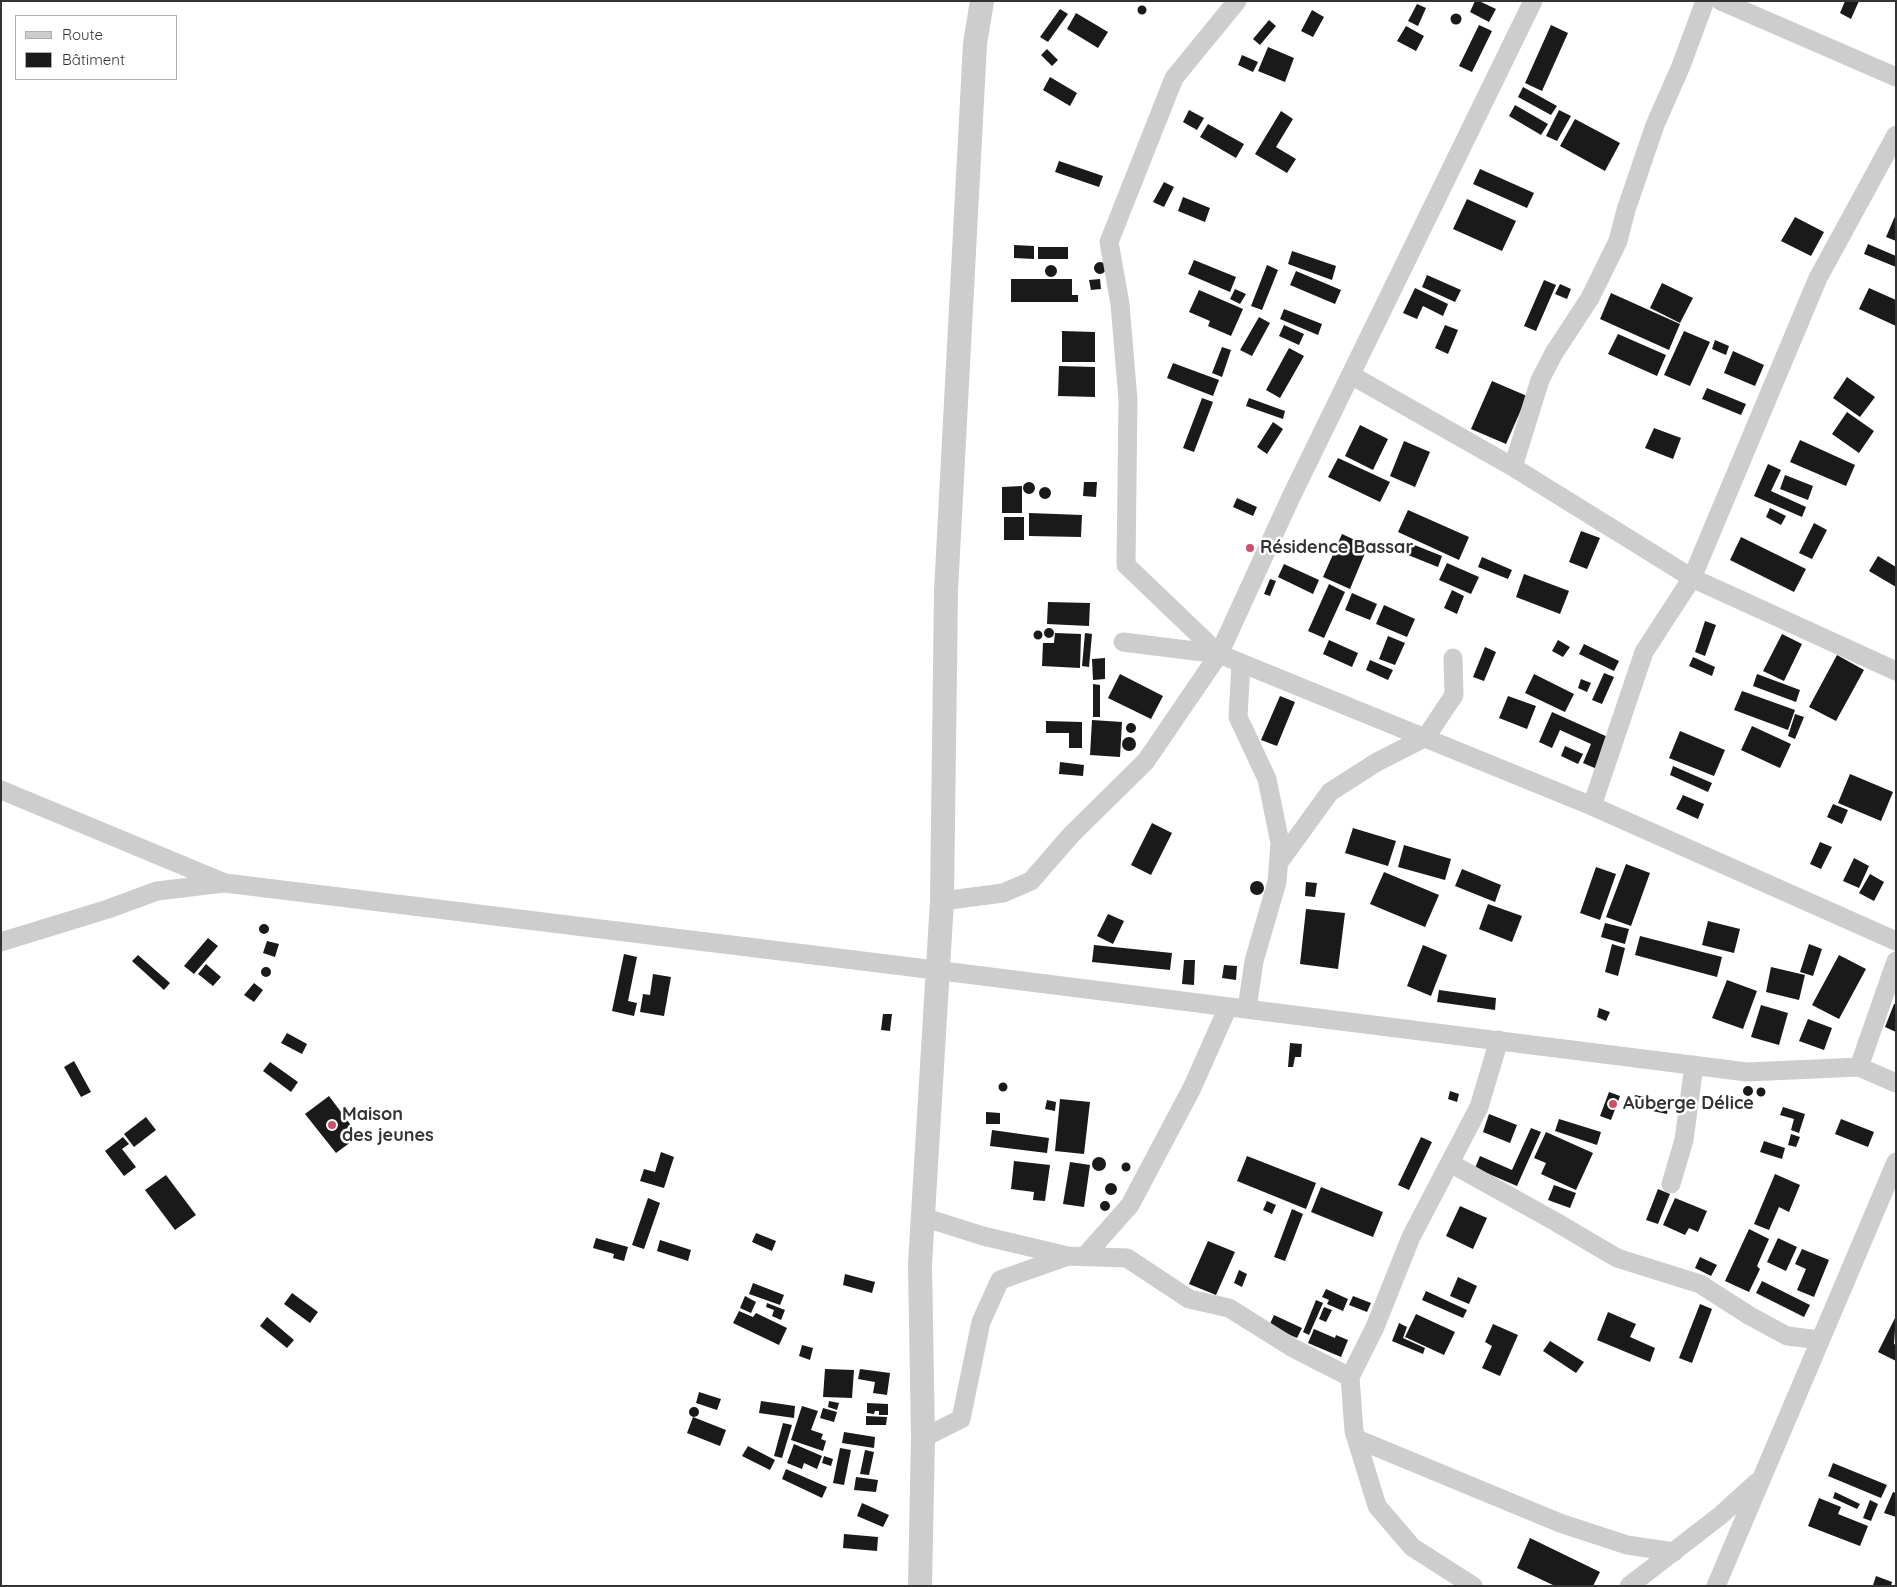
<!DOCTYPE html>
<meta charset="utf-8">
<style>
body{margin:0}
#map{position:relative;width:1897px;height:1587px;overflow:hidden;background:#fff;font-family:Quicksand,sans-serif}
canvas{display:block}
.frame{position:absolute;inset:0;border:2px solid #333;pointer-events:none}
.legend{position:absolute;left:15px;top:15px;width:162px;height:65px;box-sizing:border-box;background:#fff;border:1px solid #adadad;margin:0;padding:6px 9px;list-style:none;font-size:15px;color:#333}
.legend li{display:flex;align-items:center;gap:10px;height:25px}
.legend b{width:25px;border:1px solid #adadad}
</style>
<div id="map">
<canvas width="1897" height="1587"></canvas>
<div class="frame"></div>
<ul class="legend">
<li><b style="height:6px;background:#cdcdcd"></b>Route</li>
<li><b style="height:14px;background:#1a1a1a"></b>Bâtiment</li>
</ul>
</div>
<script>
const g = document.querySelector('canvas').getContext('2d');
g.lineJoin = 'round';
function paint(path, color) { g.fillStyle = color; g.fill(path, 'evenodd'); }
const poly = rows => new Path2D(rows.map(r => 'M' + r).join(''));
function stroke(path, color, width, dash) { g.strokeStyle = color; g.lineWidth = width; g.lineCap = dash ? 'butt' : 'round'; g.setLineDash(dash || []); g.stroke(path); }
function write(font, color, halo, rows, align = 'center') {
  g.font = font + ' Quicksand,sans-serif'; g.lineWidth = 5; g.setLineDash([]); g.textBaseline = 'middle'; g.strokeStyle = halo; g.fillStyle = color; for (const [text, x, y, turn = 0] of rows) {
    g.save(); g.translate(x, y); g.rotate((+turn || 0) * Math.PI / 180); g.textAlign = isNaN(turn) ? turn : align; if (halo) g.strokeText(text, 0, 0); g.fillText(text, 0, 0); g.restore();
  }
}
const building = poly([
 [1475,1,1479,1,1496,9,1489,22,1470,12],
 [1845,1,1859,1,1851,19,1840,13],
 [1417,4,1426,8,1418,26,1408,21],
 '1137.5 10a4.5 4.5 0 1 1 9 0a4.5 4.5 0 1 1-9 0Z',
 [1060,9,1068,14,1048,42,1040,37],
 [1312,10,1324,17,1313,37,1301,31],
 [1076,13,1108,32,1098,48,1067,29],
 '1450.5 19a5.5 5.5 0 1 1 11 0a5.5 5.5 0 1 1-11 0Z',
 [1269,20,1276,26,1260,45,1253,39],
 [1479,25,1492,31,1472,72,1459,66],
 [1551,25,1568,33,1542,91,1525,83],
 [1406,26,1424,36,1416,51,1397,41],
 [1268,47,1294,58,1285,82,1258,71],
 [1047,49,1058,60,1052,66,1041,55],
 [1242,55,1258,62,1253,72,1238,65],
 [1050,77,1077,93,1070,106,1043,90],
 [1523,87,1557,106,1551,115,1518,97],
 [1515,105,1548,124,1541,135,1509,116],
 [1189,110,1204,118,1197,130,1183,122],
 [1559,110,1571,116,1557,141,1546,136],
 [1281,111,1293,119,1276,147,1296,159,1287,173,1255,154],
 [1575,119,1620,143,1605,171,1560,146],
 [1208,124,1244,144,1236,158,1200,137],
 [1059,161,1103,176,1099,187,1055,172],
 [1480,169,1534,193,1527,208,1473,184],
 [1164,182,1174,187,1164,207,1153,202],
 [1183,197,1210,208,1205,222,1178,211],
 [1467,199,1516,221,1502,251,1453,229],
 [1896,214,1896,241,1886,237],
 [1795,217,1824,232,1811,256,1781,241],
 [1868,244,1896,256,1896,267,1864,254],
 [1014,245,1034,246,1034,259,1014,258],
 [1038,247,1068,247,1068,259,1038,259],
 [1292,251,1336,266,1332,280,1288,264],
 [1194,260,1236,277,1230,292,1188,274],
 '1094 268a6 6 0 1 1 12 0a6 6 0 1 1-12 0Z',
 '1045 271a6 6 0 1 1 12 0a6 6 0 1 1-12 0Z',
 [1267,265,1278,270,1262,310,1251,306],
 [1296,271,1341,290,1335,304,1290,285],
 [1427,275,1461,290,1455,302,1422,287],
 [1011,279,1072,279,1072,295,1078,295,1078,302,1011,302],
 [1100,279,1101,289,1091,290,1089,280],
 [1544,280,1556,285,1536,331,1524,326],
 [1662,283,1693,298,1680,323,1650,308],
 [1560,284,1571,289,1567,299,1555,294],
 [1415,288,1448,304,1443,316,1423,306,1417,319,1403,313],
 [1869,288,1896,300,1896,326,1859,309],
 [1235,289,1246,294,1240,304,1230,299],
 [1199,290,1243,309,1231,336,1208,326,1210,321,1189,312],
 [1611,293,1680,324,1669,350,1600,319],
 [1284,309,1322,324,1318,335,1280,319],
 [1259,317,1270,323,1252,356,1240,350],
 [1284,325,1304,334,1299,345,1279,336],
 [1445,325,1458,330,1448,354,1435,348],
 [1062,331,1095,332,1095,362,1062,362],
 [1684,331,1710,342,1690,386,1664,375],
 [1618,334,1666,355,1657,376,1608,354],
 [1715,340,1729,346,1726,355,1712,349],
 [1222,347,1231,350,1222,377,1212,373],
 [1289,348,1304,356,1280,398,1266,390],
 [1733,351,1764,365,1755,386,1724,373],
 [1173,363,1219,380,1213,396,1167,378],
 [1059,366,1095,367,1095,397,1058,396],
 [1847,377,1875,397,1860,417,1833,398],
 [1492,381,1527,396,1506,444,1471,429],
 [1707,388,1746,404,1741,415,1702,399],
 [1202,398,1213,402,1194,452,1183,448],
 [1249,398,1285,411,1283,419,1246,406],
 [1847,412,1874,431,1859,453,1832,434],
 [1273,422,1283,429,1267,454,1257,447],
 [1360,425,1388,439,1373,470,1345,456],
 [1654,428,1681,438,1673,459,1645,448],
 [1800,440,1855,465,1846,486,1790,462],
 [1404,441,1430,452,1415,487,1390,476],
 [1338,458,1390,482,1380,502,1328,477],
 [1768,464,1781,470,1771,491,1806,507,1802,517,1754,496],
 [1785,475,1813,486,1808,500,1780,489],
 [1084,482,1097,482,1096,497,1083,496],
 '1023 488a6 6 0 1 1 12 0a6 6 0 1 1-12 0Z',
 [1022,486,1022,513,1002,513,1002,487],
 '1039 493a6 6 0 1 1 12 0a6 6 0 1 1-12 0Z',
 [1237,498,1257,507,1253,516,1233,507],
 [1770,508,1786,516,1781,525,1766,517],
 [1408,510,1469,537,1459,560,1398,532],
 [1029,513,1082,515,1081,537,1029,536],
 [1004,517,1024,517,1024,540,1004,540],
 [1814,523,1827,530,1812,559,1799,553],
 [1581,531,1600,538,1587,569,1569,562],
 [1342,534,1368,546,1350,589,1323,577],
 [1741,537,1806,569,1794,592,1730,560],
 [1407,542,1442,556,1438,567,1403,553],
 [1878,556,1896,567,1896,587,1869,571],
 [1482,557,1512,570,1508,579,1478,567],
 [1447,563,1479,577,1471,594,1439,580],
 [1284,564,1319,580,1313,594,1278,577],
 [1524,574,1569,591,1560,614,1516,597],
 [1270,579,1276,581,1270,596,1264,594],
 [1329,584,1345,592,1324,638,1308,631],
 [1452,590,1464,596,1457,614,1444,608],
 [1352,593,1377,604,1370,620,1345,610],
 [1048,602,1090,603,1089,626,1047,624],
 [1384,605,1415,619,1407,637,1376,624],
 [1705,621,1716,625,1705,656,1695,652],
 '1044 633a5 5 0 1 1 10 0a5 5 0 1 1-10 0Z',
 '1033.5 635a4.5 4.5 0 1 1 9 0a4.5 4.5 0 1 1-9 0Z',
 [1055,633,1081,634,1080,668,1042,666,1043,643,1054,643],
 [1085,633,1092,634,1089,667,1082,666],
 [1782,634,1802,644,1784,681,1763,671],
 [1388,636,1405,643,1395,665,1379,659],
 [1329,640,1358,653,1352,667,1323,654],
 [1558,640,1570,647,1563,657,1552,651],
 [1584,644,1619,661,1614,671,1579,654],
 [1485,647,1496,652,1484,681,1473,677],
 [1837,655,1864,670,1836,721,1809,707],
 [1693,657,1715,667,1712,676,1689,666],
 [1105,658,1105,679,1093,680,1092,659],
 [1370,660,1393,670,1388,680,1366,670],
 [1604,673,1614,677,1602,704,1592,700],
 [1120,674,1163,696,1151,719,1108,698],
 [1534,674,1574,694,1565,712,1525,693],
 [1757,674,1800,690,1796,702,1753,686],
 [1581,679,1591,683,1587,692,1578,688],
 [1093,684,1100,685,1100,717,1093,717],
 [1742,691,1795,710,1788,730,1734,710],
 [1280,696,1295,702,1277,746,1261,740],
 [1508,696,1536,706,1527,729,1499,718],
 [1552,712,1610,738,1597,769,1583,763,1591,744,1560,730,1552,748,1539,742],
 [1795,714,1804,717,1795,739,1788,736],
 [1092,720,1122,722,1120,757,1090,755],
 [1046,721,1082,722,1082,748,1069,748,1069,733,1046,733],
 '1126 728a5 5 0 1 1 10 0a5 5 0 1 1-10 0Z',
 [1752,726,1791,744,1780,768,1741,750],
 [1680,731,1725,750,1714,776,1669,758],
 '1122 744a7 7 0 1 1 14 0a7 7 0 1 1-14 0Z',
 [1565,746,1583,754,1578,764,1561,756],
 [1060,762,1084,765,1083,776,1059,774],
 [1673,766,1712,783,1708,792,1670,775],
 [1850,774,1893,792,1881,821,1838,803],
 [1683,795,1704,804,1698,819,1676,809],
 [1833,804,1848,810,1842,824,1827,817],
 [1152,823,1172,833,1151,875,1131,865],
 [1353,828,1396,841,1388,866,1345,853],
 [1820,842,1832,847,1821,869,1810,864],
 [1404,845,1451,859,1445,880,1398,867],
 [1854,858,1869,866,1859,888,1843,881],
 [1626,864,1650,873,1631,926,1606,917],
 [1596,867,1616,874,1600,920,1580,913],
 [1462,869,1501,885,1495,902,1455,886],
 [1384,872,1439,895,1425,927,1370,904],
 [1870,874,1884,882,1874,901,1859,893],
 '1250 888a7 7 0 1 1 14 0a7 7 0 1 1-14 0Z',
 [1306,882,1317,883,1315,897,1305,896],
 [1488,904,1522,916,1512,942,1479,929],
 [1306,909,1345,913,1338,969,1300,964],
 [1108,914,1124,921,1113,944,1097,936],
 [1708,921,1740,929,1734,953,1702,945],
 [1605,923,1629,929,1625,944,1601,937],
 '259 929a5 5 0 1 1 10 0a5 5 0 1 1-10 0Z',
 [1640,936,1722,957,1717,977,1635,955],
 [208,938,218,946,194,974,184,966],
 [267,941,279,944,275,957,263,953],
 [1612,944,1625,948,1618,976,1605,972],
 [1809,944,1822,949,1813,976,1800,972],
 [1094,945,1172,953,1170,970,1092,962],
 [1423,945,1447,955,1431,996,1407,986],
 [624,954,637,957,628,1001,637,1003,634,1016,612,1011],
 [138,955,170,983,164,990,132,961],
 [1839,955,1866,969,1839,1019,1812,1005],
 [1184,960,1195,960,1194,985,1182,984],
 [206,964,221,977,213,986,198,974],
 [1224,965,1237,966,1236,980,1222,978],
 '261 972a5 5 0 1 1 10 0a5 5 0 1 1-10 0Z',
 [1771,967,1805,975,1799,1000,1766,992],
 [653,974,671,977,664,1016,640,1012,643,994,650,995],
 [1727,980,1757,991,1743,1029,1712,1018],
 [254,983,263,990,254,1002,244,995],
 [1439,990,1496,998,1495,1010,1437,1002],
 [1894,1004,1896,1004,1896,1032,1885,1027],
 [1761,1005,1788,1013,1779,1045,1751,1037],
 [1599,1008,1610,1012,1606,1021,1597,1017],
 [883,1014,892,1014,890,1031,881,1030],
 [1808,1019,1832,1028,1824,1050,1799,1041],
 [287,1033,307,1044,302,1054,281,1043],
 [1290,1043,1302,1044,1301,1057,1295,1057,1293,1067,1288,1067],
 [74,1061,91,1092,81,1097,64,1067],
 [270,1062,298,1082,291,1092,263,1071],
 '998.5 1087a4.5 4.5 0 1 1 9 0a4.5 4.5 0 1 1-9 0Z',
 '1743 1091a5 5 0 1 1 10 0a5 5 0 1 1-10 0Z',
 '1756.5 1092a4.5 4.5 0 1 1 9 0a4.5 4.5 0 1 1-9 0Z',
 [1450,1091,1459,1094,1457,1102,1448,1099],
 [1609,1092,1620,1096,1611,1120,1600,1116],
 [1635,1095,1669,1102,1667,1114,1633,1107],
 [329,1096,359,1136,336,1153,305,1114],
 [1060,1099,1090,1102,1084,1154,1055,1151],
 [1047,1100,1056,1102,1055,1111,1045,1109],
 [1783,1107,1805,1114,1799,1133,1791,1130,1794,1119,1780,1115],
 [986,1112,1000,1113,1000,1124,986,1124],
 [1489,1114,1517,1125,1510,1143,1483,1132],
 [146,1117,156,1130,134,1147,124,1134],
 [1559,1119,1601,1132,1597,1145,1555,1131],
 [1841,1119,1874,1132,1868,1147,1835,1134],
 [1531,1128,1541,1132,1517,1186,1475,1168,1480,1156,1512,1170],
 [992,1130,1049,1138,1047,1153,990,1146],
 [1546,1132,1593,1153,1576,1190,1541,1174,1546,1163,1534,1158],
 [1791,1134,1800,1137,1796,1147,1788,1145],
 [123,1137,129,1144,122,1149,136,1167,124,1176,105,1151],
 [1421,1137,1432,1142,1409,1190,1398,1185],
 [1764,1141,1785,1148,1782,1159,1760,1152],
 [661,1152,674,1157,664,1188,640,1181,644,1169,655,1172],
 [1247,1156,1316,1183,1306,1209,1237,1181],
 '1092 1164a7 7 0 1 1 14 0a7 7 0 1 1-14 0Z',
 [1014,1161,1050,1165,1045,1201,1033,1200,1034,1192,1011,1189],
 [1070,1162,1090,1165,1084,1207,1063,1204],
 '1121.5 1167a4.5 4.5 0 1 1 9 0a4.5 4.5 0 1 1-9 0Z',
 [1775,1174,1800,1185,1789,1212,1779,1207,1769,1230,1754,1224],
 [166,1175,196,1215,175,1230,145,1190],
 '1105 1189a6 6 0 1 1 12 0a6 6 0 1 1-12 0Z',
 [1554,1185,1576,1193,1570,1208,1548,1200],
 [1321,1187,1383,1212,1373,1237,1311,1212],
 [1658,1189,1670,1194,1658,1224,1646,1220],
 [648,1198,660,1203,644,1249,632,1245],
 [1675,1198,1707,1211,1698,1232,1689,1228,1685,1235,1663,1225],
 [1267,1201,1276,1205,1272,1214,1263,1210],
 '1100 1206a5 5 0 1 1 10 0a5 5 0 1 1-10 0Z',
 [1460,1206,1487,1218,1473,1249,1446,1236],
 [1292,1209,1303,1214,1285,1261,1274,1257],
 [1749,1229,1769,1239,1757,1266,1760,1269,1749,1292,1725,1281],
 [756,1233,776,1241,772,1251,752,1242],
 [596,1238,628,1247,624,1261,613,1258,614,1254,593,1248],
 [1778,1238,1797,1247,1786,1271,1767,1262],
 [660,1240,691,1250,688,1261,657,1251],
 [1208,1241,1235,1252,1216,1295,1189,1284],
 [1802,1249,1829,1260,1814,1297,1797,1290,1806,1269,1795,1264],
 [1700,1257,1717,1265,1711,1276,1695,1268],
 [1239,1270,1247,1274,1242,1287,1234,1283],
 [845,1274,875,1282,872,1293,843,1285],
 [1458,1277,1477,1286,1469,1304,1450,1296],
 [1762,1281,1810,1305,1804,1317,1756,1293],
 [753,1283,784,1295,780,1305,749,1294],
 [1326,1289,1348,1299,1343,1311,1327,1304,1329,1300,1322,1297],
 [1426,1291,1467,1310,1463,1318,1422,1300],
 [292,1293,318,1312,310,1323,284,1304],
 [745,1296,756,1302,751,1313,740,1308],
 [1353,1296,1371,1303,1367,1312,1349,1305],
 [1316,1300,1323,1303,1309,1335,1303,1332],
 [767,1303,785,1310,781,1320,772,1316,774,1310,766,1307],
 [1700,1304,1712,1309,1692,1363,1679,1358],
 [1324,1307,1332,1310,1326,1322,1319,1319],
 [739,1311,753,1317,756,1313,787,1328,779,1345,733,1323],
 [1608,1312,1636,1324,1630,1337,1655,1348,1650,1362,1597,1340],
 [1416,1314,1455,1332,1444,1355,1405,1337],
 [1274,1315,1302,1328,1297,1338,1269,1326],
 [1896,1316,1894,1344,1896,1345,1896,1361,1878,1352],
 [267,1317,294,1340,287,1348,260,1326],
 [1399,1323,1407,1327,1403,1338,1425,1348,1423,1354,1392,1341],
 [1493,1324,1518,1335,1500,1376,1482,1368,1492,1346,1485,1342],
 [1314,1329,1335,1338,1336,1335,1348,1340,1341,1357,1308,1343],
 [1550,1341,1584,1362,1576,1373,1543,1351],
 [802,1345,813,1348,810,1360,799,1356],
 [825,1369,854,1370,852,1398,823,1397],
 [860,1369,890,1373,887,1395,873,1393,875,1382,858,1379],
 [699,1392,721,1399,717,1410,696,1403],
 [761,1401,795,1406,794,1418,759,1413],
 [829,1401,839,1403,837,1410,828,1407],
 [867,1403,888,1404,888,1415,879,1415,879,1411,875,1411,874,1414,867,1413],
 [802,1406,818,1411,811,1430,823,1434,821,1439,826,1441,823,1451,791,1440],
 '689 1412a5 5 0 1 1 10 0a5 5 0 1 1-10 0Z',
 [823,1408,837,1412,834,1422,820,1418],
 [866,1416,887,1417,886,1425,866,1425],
 [693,1417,726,1430,720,1446,687,1433],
 [783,1423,792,1425,782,1458,774,1456],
 [844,1432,875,1437,874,1448,842,1443],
 [794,1444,822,1456,817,1469,804,1463,802,1469,787,1463],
 [748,1446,775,1460,770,1470,742,1456],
 [840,1448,851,1450,844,1485,833,1483],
 [865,1450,874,1452,869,1475,860,1474],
 [824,1456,833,1459,831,1466,822,1463],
 [1833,1463,1887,1485,1881,1498,1828,1476],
 [786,1469,827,1487,822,1498,782,1479],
 [856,1477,878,1480,876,1492,854,1490],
 [1835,1492,1860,1504,1857,1509,1833,1498],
 [1893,1492,1896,1493,1896,1517,1884,1513],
 [1819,1498,1841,1507,1838,1514,1868,1526,1860,1546,1808,1526],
 [1870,1500,1878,1504,1871,1521,1863,1518],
 [862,1503,889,1515,883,1527,857,1516],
 [844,1534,878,1537,877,1551,843,1548],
 [1530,1538,1600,1572,1593,1586,1555,1586,1517,1568],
 [1876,1576,1892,1582,1891,1586,1873,1585]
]);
const minor = poly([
 [1721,1,1896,77],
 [1351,375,1513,467,1692,578,1896,671],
 [1513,467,1540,380,1554,353,1590,298,1618,241,1626,210,1655,125,1681,66,1705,1],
 [1123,642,1219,654,1592,806,1896,941],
 [1219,654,1126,565,1128,400,1120,304,1109,242,1174,78,1237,1],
 [1241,663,1238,717,1267,779,1280,843,1277,882,1254,961,1247,1009],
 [1,790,225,883,903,966,1747,1072,1859,1067,1896,1083],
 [1592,806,1644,652,1692,578,1818,278,1896,135],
 [1280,861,1330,792,1377,762,1426,737,1454,695,1453,658],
 [942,901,1003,893,1031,881,1071,835,1146,761,1219,654,1291,497,1533,1],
 [1,942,108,909,157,891,224,883],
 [1859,1067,1896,961],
 [1450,1163,1556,1222,1617,1258,1700,1284,1750,1316,1787,1336,1820,1340],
 [1671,1184,1684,1140,1694,1065],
 [923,1217,983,1236,1068,1256],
 [1084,1257,1130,1205,1192,1088,1228,1007],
 [923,1438,961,1419,981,1322,1000,1280,1068,1256,1127,1258,1189,1299,1229,1308,1293,1348,1350,1377],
 [1357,1439,1560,1523,1627,1545,1674,1552],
 [1473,1586,1412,1547,1377,1506,1354,1431,1350,1377,1375,1327,1411,1237,1479,1107,1499,1040],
 [1629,1586,1721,1515,1756,1483],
 [1716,1586,1896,1162]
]);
const tertiary = poly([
 [920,1586,923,1438,920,1264,942,901,946,591,975,44,982,1]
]);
const markers = [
 [1250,548,5,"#d14e6b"],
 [1613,1104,5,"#d14e6b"],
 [332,1125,5,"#d14e6b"]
];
const poiNames = [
 ["Résidence Bassar",1260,548],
 ["Auberge Délice",1623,1104],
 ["Maison",342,1115],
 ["des jeunes",342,1136]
];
paint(building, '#1a1a1a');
stroke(minor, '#cdcdcd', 19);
stroke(tertiary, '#cdcdcd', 24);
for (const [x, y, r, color] of markers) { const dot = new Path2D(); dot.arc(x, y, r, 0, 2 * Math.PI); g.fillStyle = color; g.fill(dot); stroke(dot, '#fff', 2); }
write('bold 18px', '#333', '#fff', poiNames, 'left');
</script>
